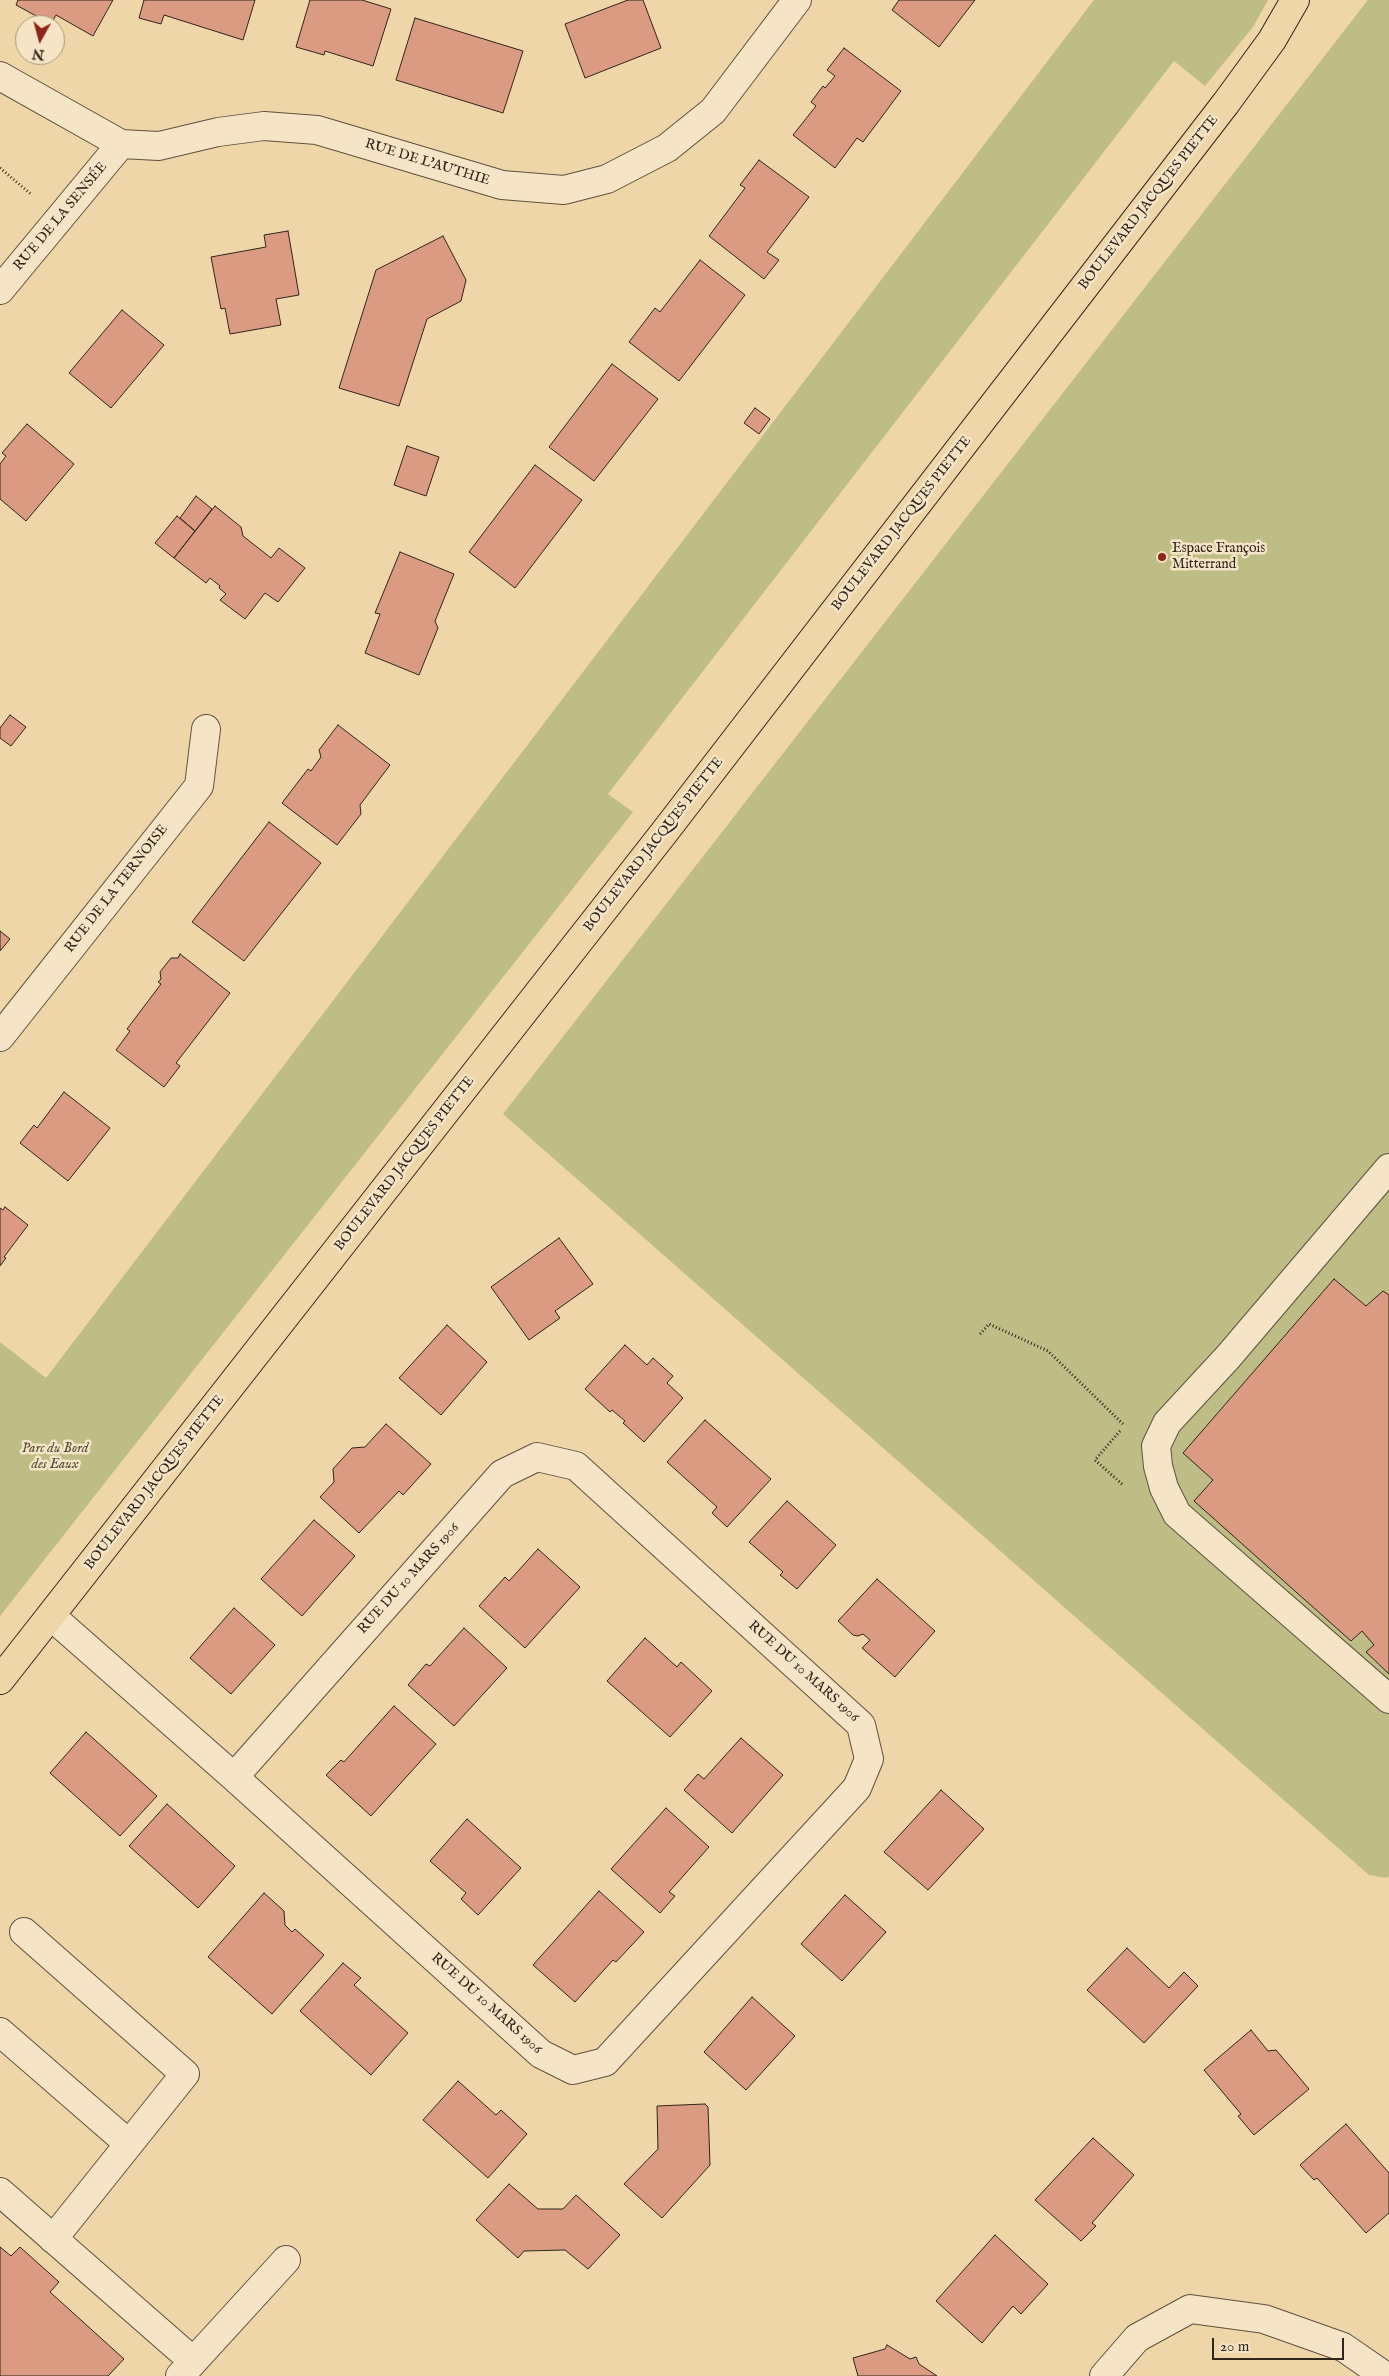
<!DOCTYPE html>
<meta charset="utf-8">
<style>
body{margin:0}
#map{position:relative;width:1389px;height:2376px;overflow:hidden;background:#efd6a8;font-family:"IM FELL English",serif}
canvas{display:block}
.north{position:absolute;left:15px;top:15px;width:50px;height:50px;box-sizing:border-box;background:#f5e4c6;border:1px solid #a69882;border-radius:50%;rotate:187deg;font-size:14px;font-weight:700;line-height:20px;text-align:center;color:#2f251b}
.north::after{content:'';display:block;margin:auto;width:18px;height:22px;background:#8f2418;clip-path:polygon(50% 0,100% 100%,50% 72%,0 100%)}
.scale{position:absolute;left:1212px;top:2338px;width:132px;height:22px;box-sizing:border-box;border:2px solid #2f251b;border-top:0;padding-left:6px;font-size:15px;line-height:18px;white-space:nowrap;color:#2f251b;-webkit-text-stroke:4px #f5e4c6;paint-order:stroke}
</style>
<div id="map">
<canvas width="1389" height="2376"></canvas>
<div class="north">N</div>
<div class="scale">20 m</div>
</div>
<script>
const g = document.querySelector('canvas').getContext('2d');
g.lineJoin = 'round';
function paint(path, color) { g.fillStyle = color; g.fill(path, 'evenodd'); }
const poly = rows => new Path2D(rows.map(r => 'M' + r).join(''));
function stroke(path, color, width, dash) { g.strokeStyle = color; g.lineWidth = width; g.lineCap = dash ? 'butt' : 'round'; g.setLineDash(dash || []); g.stroke(path); }
function write(font, color, halo, rows, align = 'center') {
  g.font = font + ' "IM FELL English",serif'; g.lineWidth = 5; g.setLineDash([]); g.textBaseline = 'middle'; g.strokeStyle = halo; g.fillStyle = color; for (const [text, x, y, turn = 0] of rows) {
    g.save(); g.translate(x, y); g.rotate((+turn || 0) * Math.PI / 180); g.textAlign = isNaN(turn) ? turn : align; if (halo) g.strokeText(text, 0, 0); g.fillText(text, 0, 0); g.restore();
  }
}
const green = poly([
 [1094,0,1268,0,1253,27,1205,86,1174,61,608,794,633,812,0,1616,0,1342,46,1378],
 [1368,0,1389,0,1389,1876,1386,1878,1369,1875,503,1114]
]);
const building = poly([
 [18,0,113,0,93,36,56,15,51,24,16,5,18,0],
 [144,0,255,0,243,40,164,15,161,24,139,18,144,0],
 [310,0,362,0,391,9,373,66,325,51,324,55,296,47,310,0],
 [628,0,643,0,661,48,585,78,565,24,628,0],
 [899,0,975,0,939,47,892,10,899,0],
 [415,18,523,51,503,113,396,80,415,18],
 [844,48,901,91,863,142,857,138,835,168,793,135,816,106,811,102,823,86,825,88,835,76,827,70,844,48],
 [759,160,809,197,767,252,779,260,764,279,709,236,745,188,740,185,759,160],
 [288,231,299,295,276,299,281,325,230,334,225,308,221,309,211,257,266,247,264,235,288,231],
 [443,236,466,280,461,301,427,319,399,406,339,388,376,270,443,236],
 [700,260,745,295,679,381,629,342,655,308,660,312,700,260],
 [122,310,164,345,111,408,69,373,122,310],
 [612,364,658,399,594,481,549,447,612,364],
 [755,408,770,419,759,434,744,423,755,408],
 [27,424,74,464,26,521,0,499,0,464,6,456,2,453,27,424],
 [407,446,439,457,426,496,394,485,407,446],
 [535,465,582,500,515,588,469,552,535,465],
 [196,496,212,509,195,531,180,518,196,496],
 [215,506,241,527,243,536,271,558,279,548,305,568,278,602,265,593,245,619,220,600,226,594,219,588,220,586,210,578,206,583,174,558,215,506],
 [177,516,195,531,174,558,155,543,177,516],
 [400,552,454,574,435,621,438,628,419,675,365,653,380,614,375,613,400,552],
 [10,715,26,727,11,746,0,738,0,728,10,715],
 [338,725,390,765,360,805,361,814,337,845,282,803,308,769,311,771,321,757,319,750,338,725],
 [269,822,321,863,244,961,192,922,269,822],
 [0,931,10,939,0,951,0,931],
 [180,954,230,993,176,1063,180,1066,164,1087,116,1050,130,1031,127,1029,161,984,158,982,161,979,160,972,171,958,178,958,180,954],
 [64,1092,110,1128,68,1181,20,1143,34,1125,37,1128,64,1092],
 [5,1207,28,1225,4,1257,6,1258,0,1266,0,1208,3,1210,5,1207],
 [559,1238,593,1284,555,1311,560,1318,529,1340,491,1287,559,1238],
 [1334,1279,1366,1306,1383,1291,1389,1295,1389,1674,1366,1652,1374,1645,1362,1631,1351,1641,1194,1501,1213,1480,1183,1453,1334,1279],
 [447,1325,487,1362,441,1415,399,1378,447,1325],
 [625,1345,647,1365,653,1358,673,1376,667,1383,683,1398,644,1442,623,1423,625,1421,612,1410,610,1412,585,1389,625,1345],
 [705,1420,771,1479,727,1527,712,1513,717,1507,667,1462,705,1420],
 [386,1424,431,1464,403,1495,399,1491,359,1533,320,1497,334,1482,333,1469,352,1448,365,1447,386,1424],
 [787,1501,836,1545,797,1589,780,1575,783,1572,749,1542,787,1501],
 [314,1520,355,1556,302,1616,261,1579,314,1520],
 [538,1549,580,1587,525,1648,479,1606,505,1577,509,1581,538,1549],
 [877,1579,935,1631,895,1677,862,1648,870,1640,863,1634,858,1636,853,1635,838,1621,877,1579],
 [234,1608,275,1645,231,1694,190,1658,234,1608],
 [464,1628,507,1668,454,1726,408,1685,426,1664,430,1666,464,1628],
 [645,1638,677,1667,681,1662,712,1691,670,1737,607,1681,645,1638],
 [394,1706,436,1744,371,1816,326,1775,341,1760,344,1762,394,1706],
 [86,1732,157,1796,120,1836,50,1773,86,1732],
 [741,1738,783,1775,732,1833,684,1790,698,1774,704,1779,741,1738],
 [941,1790,984,1829,928,1890,884,1852,941,1790],
 [167,1804,235,1866,198,1908,129,1846,167,1804],
 [666,1808,709,1847,669,1892,675,1896,660,1913,611,1869,666,1808],
 [467,1819,521,1868,478,1915,461,1899,466,1893,430,1861,467,1819],
 [599,1891,644,1932,616,1962,613,1960,575,2002,533,1965,599,1891],
 [264,1893,284,1911,285,1925,292,1932,295,1929,324,1955,272,2014,208,1957,264,1893],
 [845,1895,886,1932,842,1981,801,1944,845,1895],
 [1127,1948,1169,1988,1184,1972,1198,1986,1144,2043,1087,1990,1127,1948],
 [343,1963,361,1978,354,1985,408,2033,371,2075,300,2011,343,1963],
 [752,1997,795,2036,746,2090,704,2052,752,1997],
 [1251,2030,1268,2051,1276,2050,1309,2089,1254,2135,1238,2116,1241,2114,1204,2070,1251,2030],
 [458,2081,496,2115,501,2110,527,2134,488,2178,423,2120,458,2081],
 [705,2104,708,2107,710,2165,662,2218,624,2184,658,2149,657,2106,705,2104],
 [1346,2124,1389,2173,1389,2213,1366,2233,1317,2178,1314,2180,1300,2165,1346,2124],
 [1093,2138,1134,2175,1092,2223,1096,2226,1081,2241,1035,2200,1093,2138],
 [509,2184,538,2209,563,2209,576,2195,620,2235,588,2269,565,2250,524,2251,518,2258,476,2220,509,2184],
 [995,2235,1048,2284,1021,2314,1013,2306,982,2343,936,2301,995,2235],
 [0,2247,11,2256,20,2247,59,2282,50,2292,124,2359,108,2376,0,2376,0,2247],
 [887,2345,910,2359,916,2357,919,2364,937,2376,858,2376,853,2358,885,2349,887,2345]
]);
const path = poly([
 [0,168,32,195],
 [980,1334,989,1324,1048,1351,1124,1425],
 [1120,1431,1095,1460,1123,1485]
]);
const minor = poly([
 [0,76,121,144,159,146,218,132,264,126,317,130,502,185,564,190,607,179,667,148,713,111,797,0],
 [0,290,121,144],
 [0,1037,199,786,206,729],
 [1389,1168,1228,1357,1167,1423,1156,1446,1158,1466,1164,1488,1177,1514,1389,1699],
 [51,1616,234,1777,541,2054,573,2070,605,2062,857,1788,869,1759,861,1725,576,1466,537,1457,502,1474,234,1777],
 [24,1932,185,2074,53,2239],
 [0,2032,129,2144],
 [0,2192,193,2361],
 [180,2376,286,2260],
 [1104,2376,1137,2338,1190,2309,1264,2319,1343,2347,1385,2376]
]);
const major = poly([
 [0,1680,663,834,1226,103,1272,40,1295,0]
]);
const markers = [
 [1162,557,5,"#8f2418"]
];
const streetNames = [
 ["RUE DE L'AUTHIE",427,163,17],
 ["BOULEVARD JACQUES PIETTE",1149,203,-52],
 ["RUE DE LA SENSÉE",61,217,-50],
 ["BOULEVARD JACQUES PIETTE",902,524,-52],
 ["BOULEVARD JACQUES PIETTE",654,845,-52],
 ["RUE DE LA TERNOISE",117,889,-52],
 ["BOULEVARD JACQUES PIETTE",405,1164,-52],
 ["BOULEVARD JACQUES PIETTE",155,1483,-52],
 ["RUE DU 10 MARS 1906",409,1579,-48],
 ["RUE DU 10 MARS 1906",803,1672,42],
 ["RUE DU 10 MARS 1906",486,2004,42]
];
const poiNames = [
 ["Espace François",1172,549],
 ["Mitterrand",1172,565]
];
const parkNames = [
 ["Parc du Bord",55,1449],
 ["des Eaux",55,1465]
];
paint(green, '#bdbd85');
paint(building, '#da9b82');
stroke(building, '#2f251b', 1);
stroke(minor, '#5f513e', 30);
stroke(major, '#2f251b', 30);
stroke(path, '#2f251b', 3, [1, 2.5]);
stroke(minor, '#f5e4c6', 28);
stroke(major, '#efd6a8', 28);
for (const [x, y, r, color] of markers) { const dot = new Path2D(); dot.arc(x, y, r, 0, 2 * Math.PI); g.fillStyle = color; g.fill(dot); stroke(dot, '#f5e4c6', 2); }
write('14px', '#2f251b', '#f5e4c6', streetNames);
write('14px', '#2f251b', '#f5e4c6', poiNames, 'left');
write('italic 14px', '#524b36', '#f5e4c6', parkNames);
</script>
